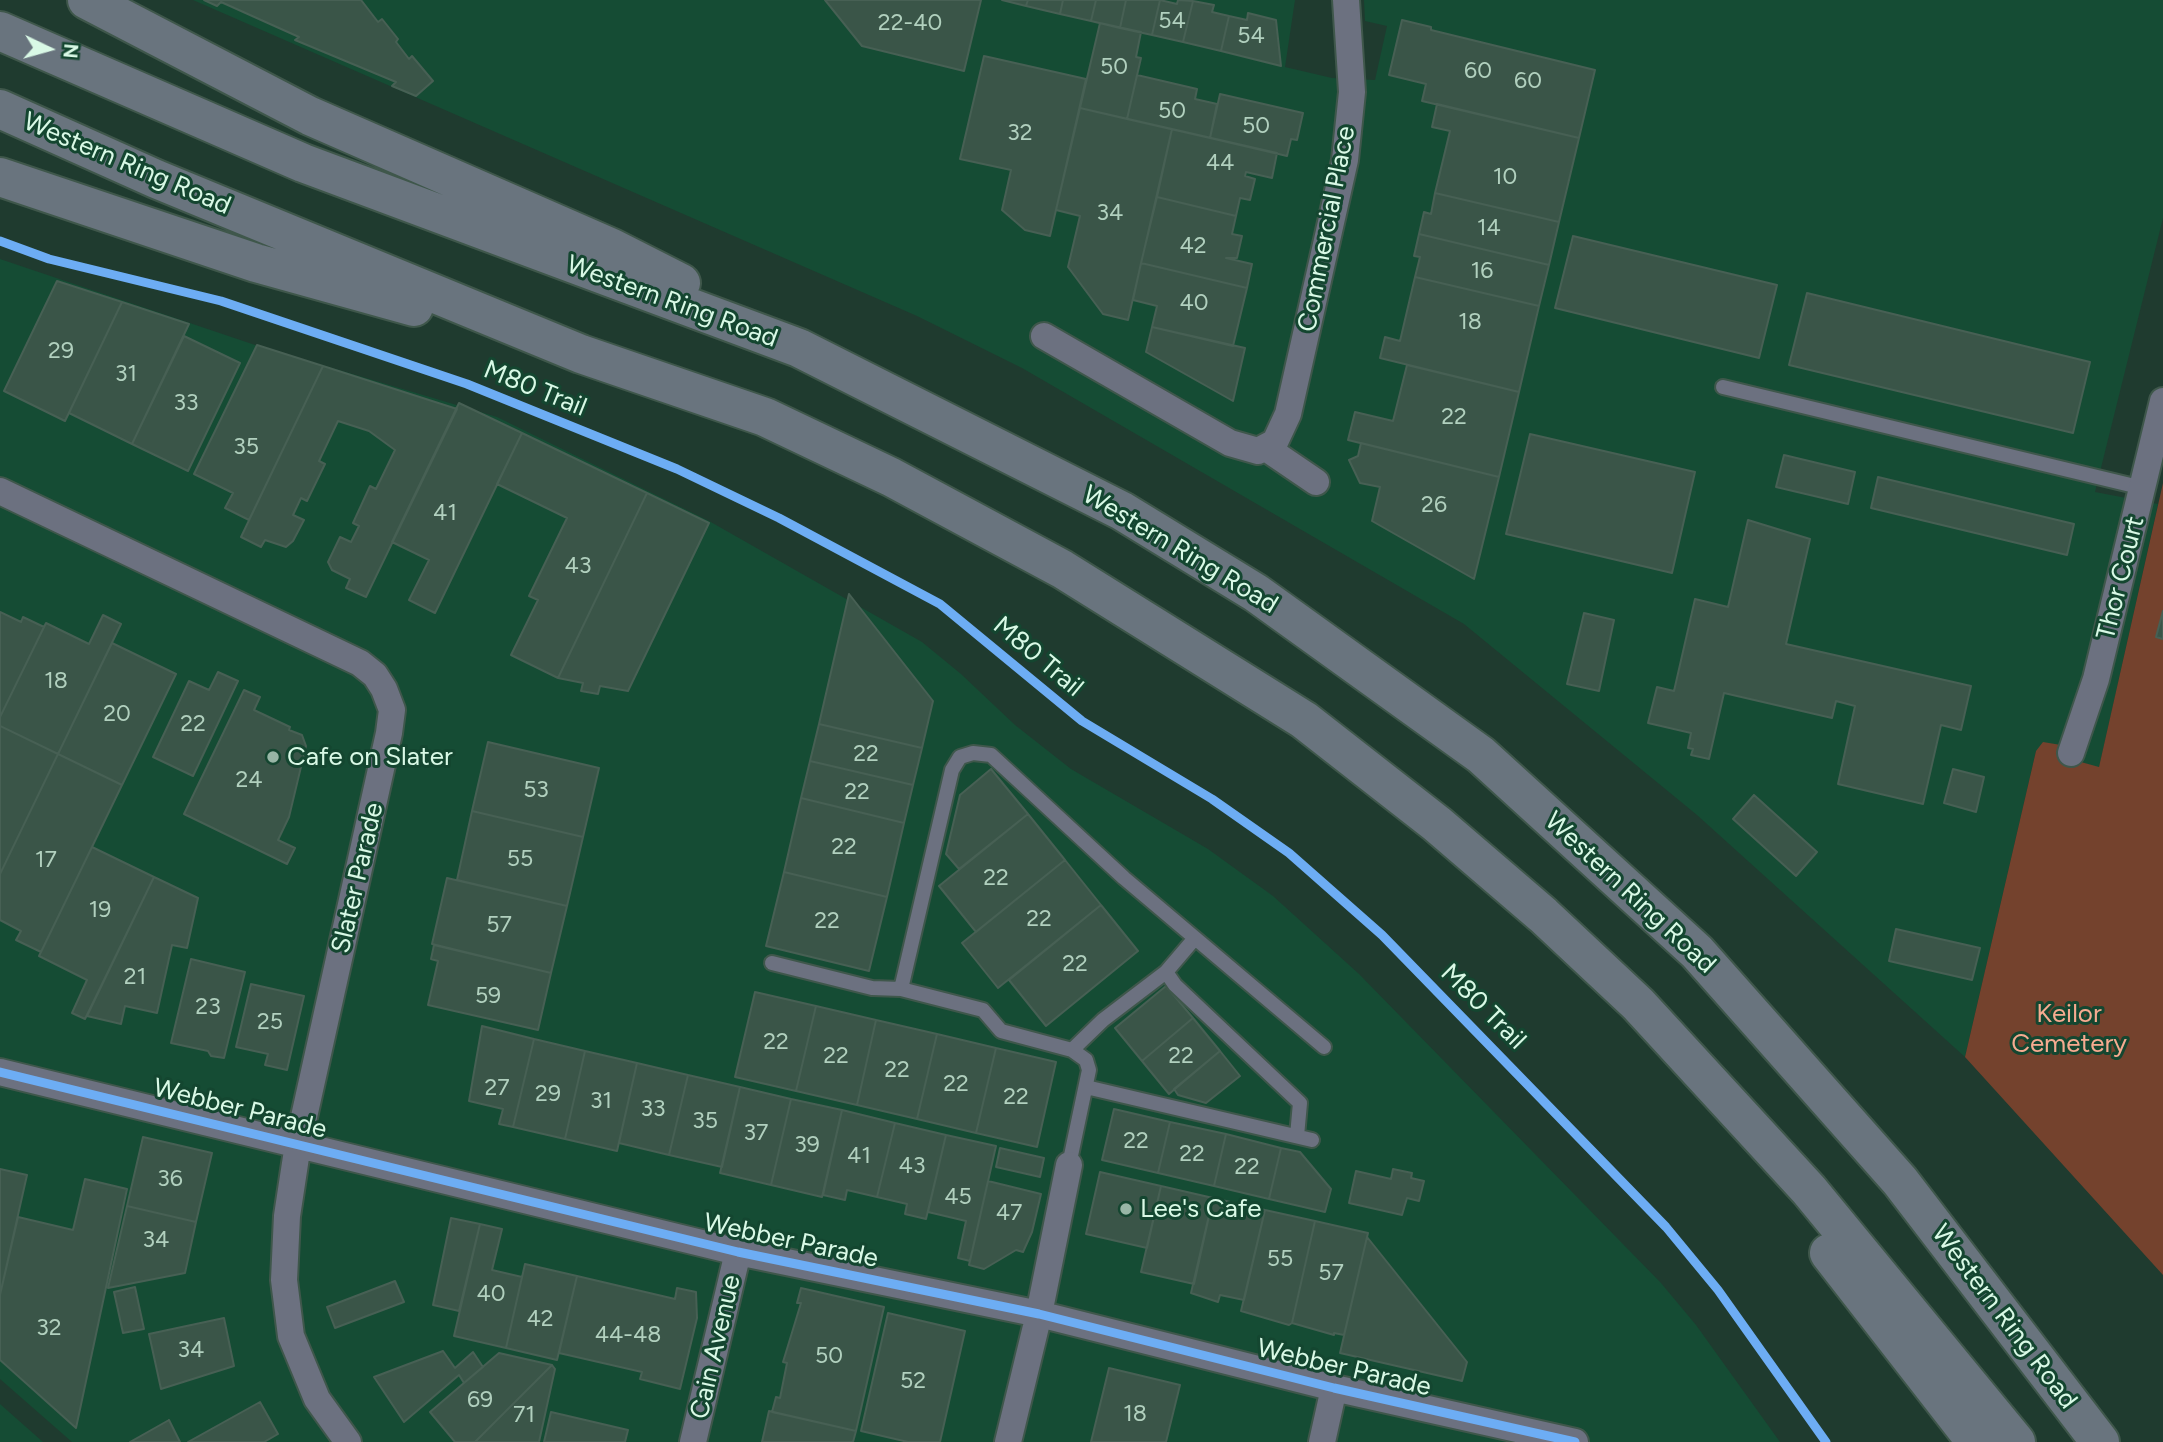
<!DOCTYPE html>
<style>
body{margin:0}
#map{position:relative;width:2163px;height:1442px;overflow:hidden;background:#1f3b2f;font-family:Figtree,sans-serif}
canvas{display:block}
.north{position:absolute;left:14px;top:14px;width:70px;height:70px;-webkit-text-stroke:5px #144630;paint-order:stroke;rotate:95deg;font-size:19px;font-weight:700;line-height:28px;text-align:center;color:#d9f9e6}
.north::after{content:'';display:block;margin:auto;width:24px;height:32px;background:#d9f9e6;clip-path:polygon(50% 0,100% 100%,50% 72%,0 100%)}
</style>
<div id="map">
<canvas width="2163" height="1442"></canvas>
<div class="north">N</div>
</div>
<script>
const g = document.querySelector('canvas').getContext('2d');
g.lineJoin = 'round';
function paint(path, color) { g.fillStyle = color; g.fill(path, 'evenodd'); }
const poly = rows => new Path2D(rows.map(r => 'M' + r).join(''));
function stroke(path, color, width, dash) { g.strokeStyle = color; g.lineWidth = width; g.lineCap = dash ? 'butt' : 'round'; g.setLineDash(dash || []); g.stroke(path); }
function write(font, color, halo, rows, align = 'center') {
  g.font = font + ' Figtree,sans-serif'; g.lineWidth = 6; g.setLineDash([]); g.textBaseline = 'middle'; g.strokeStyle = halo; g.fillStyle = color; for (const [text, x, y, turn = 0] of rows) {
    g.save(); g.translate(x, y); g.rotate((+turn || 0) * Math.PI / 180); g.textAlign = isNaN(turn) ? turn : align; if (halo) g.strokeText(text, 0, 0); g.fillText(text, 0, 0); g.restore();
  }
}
const built = poly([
 [193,0,1295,0,1285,67,1332,78,1375,80,1387,26,1365,21,1364,0,2163,0,2163,218,2095,492,2158,504,2099,768,2081,762,2061,745,2036,751,1965,1057,1697,815,1464,624,1022,368,917,316],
 [0,259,258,346,497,417,709,521,922,642,961,674,1015,725,1071,769,1208,849,1273,896,1359,974,1661,1283,1696,1325,1780,1442,72,1442,0,1379],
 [0,1404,43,1442,0,1442]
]);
const green = poly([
 [2163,483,2163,1275,1965,1057,2036,751,2043,742,2061,745,2081,762,2099,767]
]);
const building = poly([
 [204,0,361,0,378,22,382,19,398,39,396,42,409,59,412,56,433,81,416,96,392,86,396,82,295,40,299,37,221,2,217,6,204,0],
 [825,0,981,0,964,71,862,46,825,0],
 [1002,0,1028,0,1026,6,1002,0],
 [1028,0,1063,0,1060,14,1026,6,1028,0],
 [1063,0,1096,0,1091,21,1060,14,1063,0],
 [1096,0,1126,0,1120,28,1091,21,1096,0],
 [1126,0,1160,0,1152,35,1120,28,1126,0],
 [1160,0,1177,4,1178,0,1193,1,1183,42,1152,35,1160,0],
 [1193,1,1214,5,1212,12,1229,16,1221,51,1183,42,1193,1],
 [1248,13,1276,20,1281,66,1221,51,1229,16,1247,20,1248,13],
 [1402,20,1431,27,1431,30,1595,70,1579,138,1422,101,1426,84,1389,75,1402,20],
 [1100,23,1141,32,1136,57,1141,58,1127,119,1080,108,1100,23],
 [984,56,1086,79,1050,236,1025,230,1002,210,1011,170,960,159,984,56],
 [1137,75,1197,89,1195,99,1217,104,1210,138,1127,119,1137,75],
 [1220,94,1303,113,1297,140,1291,139,1287,156,1210,138,1220,94],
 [1437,104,1579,138,1559,222,1435,193,1450,131,1432,127,1437,104],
 [1080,108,1172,129,1128,320,1103,314,1068,267,1080,216,1056,210,1080,108],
 [1172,129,1277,153,1272,178,1246,172,1245,176,1255,179,1250,200,1240,198,1236,216,1157,197,1172,129],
 [1435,193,1559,222,1549,265,1419,234,1424,212,1431,214,1435,193],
 [1157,197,1236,216,1232,234,1242,236,1237,258,1226,258,1252,264,1247,288,1141,263,1157,197],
 [1419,234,1549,265,1539,306,1415,277,1420,257,1414,256,1419,234],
 [1573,236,1777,285,1759,358,1555,308,1573,236],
 [1141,263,1247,288,1233,346,1152,327,1157,306,1133,300,1141,263],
 [1415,277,1539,306,1519,392,1380,358,1385,337,1400,341,1415,277],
 [57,281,122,302,65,421,4,391,57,281],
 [1807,293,2090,362,2073,433,1789,365,1807,293],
 [122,302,189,324,132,444,69,413,122,302],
 [1152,327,1245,348,1233,401,1146,352,1152,327],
 [184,336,240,363,188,471,132,444,184,336],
 [257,345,323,366,249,520,225,508,233,493,194,474,257,345],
 [1407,365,1519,392,1499,477,1348,440,1355,412,1393,421,1407,365],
 [323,366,457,409,366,597,346,588,350,579,332,570,328,562,340,537,351,542,359,526,353,523,370,486,376,489,395,450,369,431,338,421,319,461,325,464,307,501,301,498,293,515,304,520,293,541,286,547,265,540,261,547,241,537,323,366],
 [459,403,522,433,435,613,409,600,429,560,392,542,459,403],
 [522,433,647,493,558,678,511,655,538,600,529,596,567,518,497,484,522,433],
 [1530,434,1695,472,1672,573,1506,534,1530,434],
 [1361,443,1499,477,1474,579,1372,521,1380,487,1360,483,1349,460,1358,456,1361,443],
 [1784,455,1855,472,1848,504,1776,487,1784,455],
 [1878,477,2074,524,2067,555,1871,508,1878,477],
 [647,493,709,523,628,691,600,686,598,694,581,691,583,683,558,678,647,493],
 [1748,520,1810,539,1786,644,1971,686,1961,730,1941,725,1923,804,1838,784,1855,706,1836,701,1832,718,1724,693,1709,759,1691,755,1693,749,1688,748,1691,733,1648,723,1657,687,1674,691,1695,599,1728,607,1748,520],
 [849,594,933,701,922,748,819,724,849,594],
 [2163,611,2163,639,2156,637,2163,611],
 [0,612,21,622,23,617,44,627,0,717,0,612],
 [1584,613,1614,620,1599,691,1567,684,1584,613],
 [103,615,121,624,58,754,0,726,0,717,46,623,89,644,103,615],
 [112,643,176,674,122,785,58,754,112,643],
 [218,672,238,681,193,776,153,757,189,681,209,690,218,672],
 [244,690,260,697,254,710,290,727,289,730,302,735,306,746,289,817,278,840,295,848,287,864,184,814,244,690],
 [819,724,922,748,913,785,810,761,819,724],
 [0,726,58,754,0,874,0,726],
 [488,742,599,768,583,837,472,811,488,742],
 [58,754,122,785,41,952,16,940,21,931,0,920,0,874,58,754],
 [810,761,913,785,904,823,801,798,810,761],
 [991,769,1028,814,959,869,946,854,960,795,991,769],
 [1953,769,1984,777,1976,812,1944,803,1953,769],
 [1754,795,1817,852,1796,876,1733,819,1754,795],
 [801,798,904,823,887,897,784,872,801,798],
 [472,811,583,837,567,906,457,880,472,811],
 [1028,814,1065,860,976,932,939,886,1028,814],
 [92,847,154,877,85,1019,72,1013,87,980,39,956,92,847],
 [1065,860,1101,905,998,988,962,943,1065,860],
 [784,872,887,897,869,971,766,946,784,872],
 [154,877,198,898,187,948,172,945,157,1013,125,1006,121,1024,87,1016,154,877],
 [447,878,567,906,551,973,432,944,447,878],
 [1101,905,1138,951,1046,1026,1009,980,1101,905],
 [1896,929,1980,948,1972,980,1889,961,1896,929],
 [434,945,551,973,538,1030,428,1005,438,961,431,959,434,945],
 [191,959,245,972,224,1058,211,1056,208,1051,171,1043,191,959],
 [251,984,304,996,287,1070,265,1065,268,1054,236,1047,251,984],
 [1166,986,1193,1018,1142,1061,1115,1028,1166,986],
 [755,992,816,1006,796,1091,735,1077,755,992],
 [816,1006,876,1020,857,1105,796,1091,816,1006],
 [1193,1018,1220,1051,1169,1094,1142,1061,1193,1018],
 [876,1020,937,1034,917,1119,857,1105,876,1020],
 [482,1026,534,1039,513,1127,499,1124,503,1109,469,1101,482,1026],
 [937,1034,996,1048,976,1133,917,1119,937,1034],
 [534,1039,585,1051,565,1139,513,1127,534,1039],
 [996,1048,1056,1062,1037,1147,976,1133,996,1048],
 [585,1051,637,1063,617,1151,565,1139,585,1051],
 [1220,1051,1240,1076,1206,1103,1178,1095,1174,1089,1220,1051],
 [637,1063,688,1075,669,1155,619,1143,637,1063],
 [688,1075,740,1087,722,1167,669,1155,688,1075],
 [740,1087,791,1099,771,1185,720,1173,740,1087],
 [791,1099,842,1110,822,1197,771,1185,791,1099],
 [1114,1109,1170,1122,1158,1173,1102,1160,1114,1109],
 [842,1110,895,1123,877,1197,847,1190,845,1200,823,1195,842,1110],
 [1170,1122,1226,1134,1214,1186,1158,1173,1170,1122],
 [895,1123,946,1135,926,1219,905,1214,907,1204,877,1197,895,1123],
 [1226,1134,1281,1148,1269,1199,1214,1186,1226,1134],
 [946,1135,996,1146,970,1261,958,1258,966,1221,928,1212,946,1135],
 [143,1137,212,1153,196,1222,127,1206,143,1137],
 [1000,1148,1044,1158,1040,1177,996,1167,1000,1148],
 [1281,1148,1300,1152,1331,1189,1325,1212,1269,1199,1281,1148],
 [0,1169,27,1175,0,1295,0,1169],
 [1393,1169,1412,1173,1411,1178,1424,1181,1419,1201,1407,1198,1402,1215,1349,1203,1356,1171,1391,1179,1393,1169],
 [1100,1172,1161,1186,1147,1248,1086,1234,1100,1172],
 [85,1179,127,1189,76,1428,0,1360,0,1295,18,1217,73,1230,85,1179],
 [988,1181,1041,1194,1032,1232,1023,1252,1016,1250,984,1269,969,1265,988,1181],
 [1161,1186,1213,1198,1194,1284,1141,1272,1161,1186],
 [1213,1198,1265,1210,1244,1300,1220,1295,1218,1302,1191,1293,1213,1198],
 [127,1206,196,1222,185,1273,108,1288,127,1206],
 [1265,1210,1315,1221,1292,1323,1289,1325,1241,1311,1265,1210],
 [451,1218,480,1224,459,1311,433,1305,451,1218],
 [1315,1221,1368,1233,1344,1335,1334,1333,1334,1335,1292,1323,1315,1221],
 [480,1224,502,1229,492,1270,522,1277,506,1348,454,1336,480,1224],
 [1367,1237,1467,1362,1462,1381,1340,1353,1367,1237],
 [525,1264,577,1276,557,1360,506,1348,525,1264],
 [577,1276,675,1299,677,1288,696,1292,697,1318,680,1389,640,1379,642,1372,559,1353,577,1276],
 [395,1281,404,1302,335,1328,327,1307,395,1281],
 [135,1287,144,1329,123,1333,114,1292,135,1287],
 [801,1288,884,1307,856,1431,772,1412,776,1397,780,1398,787,1363,783,1362,801,1303,797,1303,801,1288],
 [888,1313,965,1331,940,1442,908,1442,861,1431,888,1313],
 [224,1318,234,1366,161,1389,149,1334,224,1318],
 [443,1351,455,1368,473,1352,483,1367,464,1383,459,1375,404,1422,374,1377,443,1351],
 [499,1353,552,1365,475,1442,455,1442,430,1412,499,1353],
 [552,1365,555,1369,539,1442,475,1442,552,1365],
 [1109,1368,1180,1385,1166,1442,1091,1442,1109,1368],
 [260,1402,278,1434,264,1442,188,1442,260,1402],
 [769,1411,856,1431,853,1442,762,1442,769,1411],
 [551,1412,628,1430,625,1442,544,1442,551,1412],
 [169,1420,180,1442,130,1442,169,1420]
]);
const lane = poly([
 [1723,387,2143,488],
 [1195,938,1324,1047],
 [772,963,872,988,901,989,983,1010,1001,1031,1072,1050,1086,1060,1089,1070,1069,1165],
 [901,989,952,770,960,757,973,753,991,755,1124,878,1195,938,1166,972,1175,985,1300,1103,1297,1136],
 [1072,1050,1103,1020,1166,972],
 [1086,1087,1312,1140]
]);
const street = poly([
 [1044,336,1230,443,1258,451,1275,442,1288,414,1345,160,1352,92,1346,0],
 [1266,448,1316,482],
 [0,491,360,663,375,675,384,689,392,710,389,733,298,1144,287,1216,284,1280,291,1336,317,1399,348,1442],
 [2071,753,2096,679,2163,401],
 [0,1072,738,1252,1039,1314,1334,1388,1575,1442],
 [693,1442,738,1252],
 [1008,1442,1039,1314,1069,1165],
 [1322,1442,1334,1388]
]);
const highway = poly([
 [87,0,310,116,612,248,681,283],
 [0,31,303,163,799,348,1122,511,1256,593,1481,755,1697,952,1900,1181,2100,1442],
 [0,109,156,179,581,354,765,417,891,477,1062,569,1304,720,1437,824,1543,915,1638,1004,1809,1190,2016,1442],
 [0,177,256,263,414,307],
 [1829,1253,1976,1442]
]);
const cycleway = poly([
 [0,241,49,259,221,301,467,384,677,469,779,518,940,604,1082,721,1212,799,1289,853,1382,935,1666,1227,1718,1290,1826,1442],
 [0,1072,738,1252,1039,1314,1334,1388,1575,1442]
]);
const markers = [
 [273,757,7,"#98b6a6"],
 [1126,1209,7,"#98b6a6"]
];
const numberNames = [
 ["54",1172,21],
 ["22-40",910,23],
 ["54",1251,36],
 ["50",1114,67],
 ["60",1478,71],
 ["60",1528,81],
 ["50",1172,111],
 ["50",1256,126],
 ["32",1020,133],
 ["44",1220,163],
 ["10",1505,177],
 ["34",1110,213],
 ["14",1489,228],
 ["42",1193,246],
 ["16",1482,271],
 ["40",1194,303],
 ["18",1470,322],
 ["29",61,351],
 ["31",126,374],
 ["33",186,403],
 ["22",1454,417],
 ["35",246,447],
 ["26",1434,505],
 ["41",445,513],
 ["43",578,566],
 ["18",56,681],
 ["20",117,714],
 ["22",193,724],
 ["22",866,754],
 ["24",249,780],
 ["53",536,790],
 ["22",857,792],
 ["22",844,847],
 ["55",520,859],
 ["17",46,860],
 ["22",996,878],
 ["19",100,910],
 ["22",1039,919],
 ["22",827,921],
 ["57",499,925],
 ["22",1075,964],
 ["21",135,977],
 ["59",488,996],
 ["23",208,1007],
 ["25",270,1022],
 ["22",776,1042],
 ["22",836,1056],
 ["22",1181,1056],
 ["22",897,1070],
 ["22",956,1084],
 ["27",497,1088],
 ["29",548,1094],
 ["22",1016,1097],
 ["31",601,1101],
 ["33",653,1109],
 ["35",705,1121],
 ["37",756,1133],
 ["22",1136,1141],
 ["39",807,1145],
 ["22",1192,1154],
 ["41",859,1156],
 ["43",912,1166],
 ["22",1247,1167],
 ["36",170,1179],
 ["45",958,1197],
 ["47",1009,1213],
 ["34",156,1240],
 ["55",1280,1259],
 ["57",1331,1273],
 ["40",491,1294],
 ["42",540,1319],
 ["32",49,1328],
 ["44-48",628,1335],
 ["34",191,1350],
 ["50",829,1356],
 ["52",913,1381],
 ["69",480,1400],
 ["18",1135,1414],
 ["71",524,1415]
];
const streetNames = [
 ["Western Ring Road",127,164,23],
 ["Commercial Place",1327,229,-79],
 ["Western Ring Road",672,302,20],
 ["M80 Trail",535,389,22],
 ["Western Ring Road",1180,550,31],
 ["Thor Court",2121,578,-76],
 ["M80 Trail",1038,657,40],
 ["Slater Parade",358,878,-77],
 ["Western Ring Road",1630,893,43],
 ["M80 Trail",1483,1007,45],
 ["Webber Parade",240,1109,14],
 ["Webber Parade",791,1241,12],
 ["Western Ring Road",2004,1317,53],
 ["Cain Avenue",716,1347,-77],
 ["Webber Parade",1344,1368,13]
];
const poiNames = [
 ["Cafe on Slater",287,757],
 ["Lee's Cafe",1140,1209]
];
const parkNames = [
 ["Keilor",2069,1014],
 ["Cemetery",2069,1044]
];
paint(built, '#154c34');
paint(green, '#74422d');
paint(building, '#3a5548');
stroke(building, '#476054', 2);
stroke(lane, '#3f574b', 18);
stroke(street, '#3f574b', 30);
stroke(highway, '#3f574b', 42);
stroke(lane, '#6c7180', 14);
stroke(street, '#6c7180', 26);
stroke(highway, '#69747e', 38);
stroke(cycleway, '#6dadf4', 9);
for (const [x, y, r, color] of markers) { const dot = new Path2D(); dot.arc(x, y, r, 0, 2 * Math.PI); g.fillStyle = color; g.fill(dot); stroke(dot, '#144630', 2.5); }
write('23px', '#b1d0be', null, numberNames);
write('26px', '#d9f9e6', '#144630', streetNames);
write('26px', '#d9f9e6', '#144630', poiNames, 'left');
write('26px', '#f6ab90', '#144630', parkNames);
</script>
